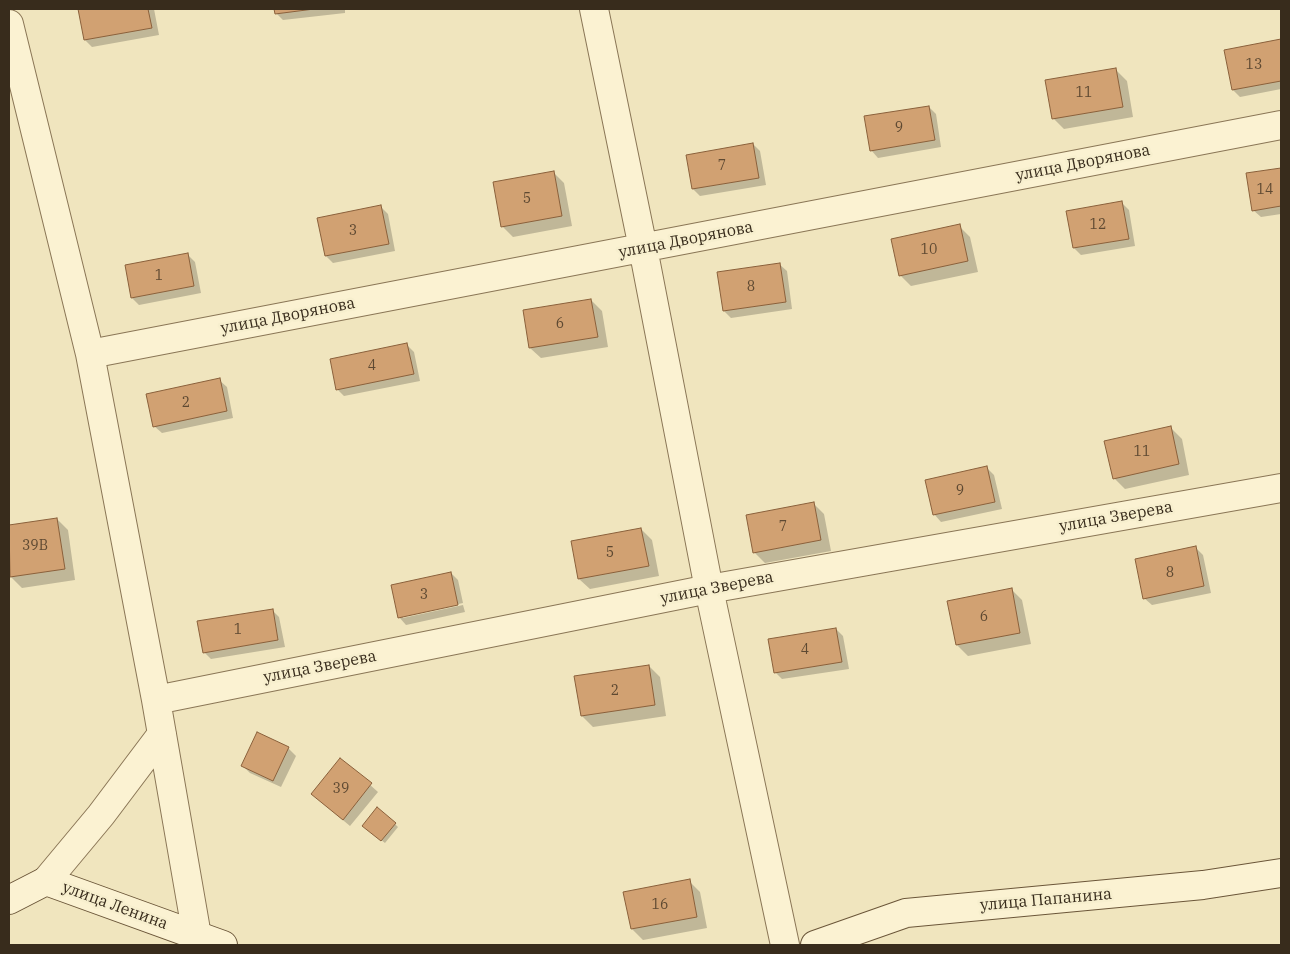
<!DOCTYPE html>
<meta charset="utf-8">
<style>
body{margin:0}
#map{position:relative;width:1290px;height:954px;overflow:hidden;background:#f0e5be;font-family:"IBM Plex Serif",serif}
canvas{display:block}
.frame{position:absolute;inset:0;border:10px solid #382c1c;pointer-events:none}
</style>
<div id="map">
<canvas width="1290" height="954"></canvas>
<div class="frame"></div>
</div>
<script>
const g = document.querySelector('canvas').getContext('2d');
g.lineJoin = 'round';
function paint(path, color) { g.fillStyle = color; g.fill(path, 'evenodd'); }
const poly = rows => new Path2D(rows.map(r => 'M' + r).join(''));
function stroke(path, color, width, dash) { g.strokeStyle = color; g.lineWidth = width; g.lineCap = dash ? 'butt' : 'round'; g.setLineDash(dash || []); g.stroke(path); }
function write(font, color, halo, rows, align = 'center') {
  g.font = font + ' "IBM Plex Serif",serif'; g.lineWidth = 5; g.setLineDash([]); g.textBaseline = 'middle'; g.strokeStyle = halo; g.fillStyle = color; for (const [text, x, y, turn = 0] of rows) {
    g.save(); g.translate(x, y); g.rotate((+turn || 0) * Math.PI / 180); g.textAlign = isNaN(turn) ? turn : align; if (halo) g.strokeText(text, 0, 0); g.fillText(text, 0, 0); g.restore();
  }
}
const shadow = poly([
 [85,9,154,9,159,35,92,47,85,40,80,10],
 [276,9,345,9,345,13,283,20,276,13],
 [1281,41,1281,89,1240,97,1233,90,1226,51],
 [1116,70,1127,81,1133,117,1064,129,1053,118],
 [929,107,936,114,941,147,878,158,871,150],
 [753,144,760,151,766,185,700,196,693,189,687,156],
 [1281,169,1281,214,1261,217,1253,210,1248,174],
 [553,172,564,183,572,226,513,237,502,226],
 [1122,203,1129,210,1135,246,1081,255,1074,248],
 [381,207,388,214,395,251,333,263,326,256],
 [959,226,970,237,978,272,911,286,900,275],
 [188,255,195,262,201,293,139,305,132,298],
 [779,264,787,271,792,309,731,318,724,311],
 [591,300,602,311,608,347,541,358,530,348],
 [407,345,414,352,420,381,344,396,337,389],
 [219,380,227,387,233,418,162,433,154,426],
 [1171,428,1182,439,1189,475,1125,489,1114,478],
 [987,468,994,475,1002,509,941,522,934,514],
 [813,503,824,514,831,551,765,563,754,552],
 [57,519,68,530,75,580,22,588,11,577,9,558,9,526],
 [641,529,652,540,659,576,590,589,579,579],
 [1196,548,1203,555,1211,593,1152,605,1144,598],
 [451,573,458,580,463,603,403,616,403,618,463,605,465,612,406,625,399,617],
 [1012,590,1022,600,1031,644,968,656,957,645],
 [272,610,279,617,285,647,211,659,204,652],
 [836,629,843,636,849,669,782,679,775,672],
 [649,666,660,677,666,716,593,727,582,716],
 [288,748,296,756,281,787,250,773,243,766],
 [341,759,378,792,350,826,320,801],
 [395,824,398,827,385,843,367,829],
 [689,881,700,892,707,928,643,940,632,929]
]);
const building = poly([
 [78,9,148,9,152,28,84,40,78,9],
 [274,9,314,9,275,14,274,9],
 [1281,39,1281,81,1232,90,1224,50,1281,39],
 [1116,68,1123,107,1052,119,1045,80,1116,68],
 [929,106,935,140,870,151,864,116,929,106],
 [753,143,759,178,692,189,686,155,753,143],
 [1281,168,1281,206,1252,211,1246,173,1281,168],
 [554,171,562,216,501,227,493,182,554,171],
 [1122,201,1129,239,1073,248,1066,211,1122,201],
 [381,205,389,244,325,256,317,218,381,205],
 [960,224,968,261,899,276,891,239,960,224],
 [188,253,194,286,131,298,125,265,188,253],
 [780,263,786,302,723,311,717,272,780,263],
 [591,299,598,337,529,348,523,310,591,299],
 [407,343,414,374,336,390,330,359,407,343],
 [220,378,227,411,153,427,146,394,220,378],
 [1171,426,1179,464,1113,479,1104,441,1171,426],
 [987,466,995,502,933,515,925,480,987,466],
 [814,502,821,540,753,553,746,515,814,502],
 [57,518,65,569,10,577,9,525,57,518],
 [641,528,649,566,578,579,571,541,641,528],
 [1196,546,1204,586,1143,599,1135,559,1196,546],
 [451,572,458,605,398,618,391,585,451,572],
 [1012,588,1020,633,956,645,947,601,1012,588],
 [273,609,278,640,203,653,197,621,273,609],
 [836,628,842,662,774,673,768,639,836,628],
 [649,665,655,705,581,716,574,676,649,665],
 [257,732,289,747,273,781,241,766,257,732],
 [340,758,372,783,343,820,311,794,340,758],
 [377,807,396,823,381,841,362,826,377,807],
 [690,879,697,917,631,929,623,892,690,879]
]);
const street = poly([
 [594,9,643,248,709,589,785,945],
 [9,24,90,354,156,700,197,936],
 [90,354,1281,125],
 [156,700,709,589,1281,488],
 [46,881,101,815,162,734]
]);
const secondary = poly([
 [9,900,46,881,223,945],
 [815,945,906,913,1203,885,1281,873]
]);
const numberNames = [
 ["13",1254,65],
 ["11",1084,93],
 ["9",899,128],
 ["7",722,166],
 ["14",1265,190],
 ["5",527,199],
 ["12",1098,225],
 ["3",353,231],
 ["10",929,250],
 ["1",159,276],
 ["8",751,287],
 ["6",560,324],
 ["4",372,366],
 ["2",186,403],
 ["11",1142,452],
 ["9",960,491],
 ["7",783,527],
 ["39В",35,546],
 ["5",610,553],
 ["8",1170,573],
 ["3",424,595],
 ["6",984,617],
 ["1",238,630],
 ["4",805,650],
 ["2",615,691],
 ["39",341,789],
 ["16",660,905]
];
const streetNames = [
 ["улица Дворянова",1083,163,-11],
 ["улица Дворянова",686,240,-11],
 ["улица Дворянова",288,316,-11],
 ["улица Зверева",1116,517,-10],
 ["улица Зверева",717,588,-11],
 ["улица Зверева",320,667,-11],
 ["улица Папанина",1046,900,-5],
 ["улица Ленина",115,906,20]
];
paint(shadow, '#0003');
paint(building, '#d1a172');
stroke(building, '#8a603b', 1);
stroke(street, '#8a7656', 30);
stroke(secondary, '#6b5639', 30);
stroke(street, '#fbf2d2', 28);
stroke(secondary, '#fbf2d2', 28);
write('14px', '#5e4932', null, numberNames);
write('16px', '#382c1c', '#f7efce', streetNames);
</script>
